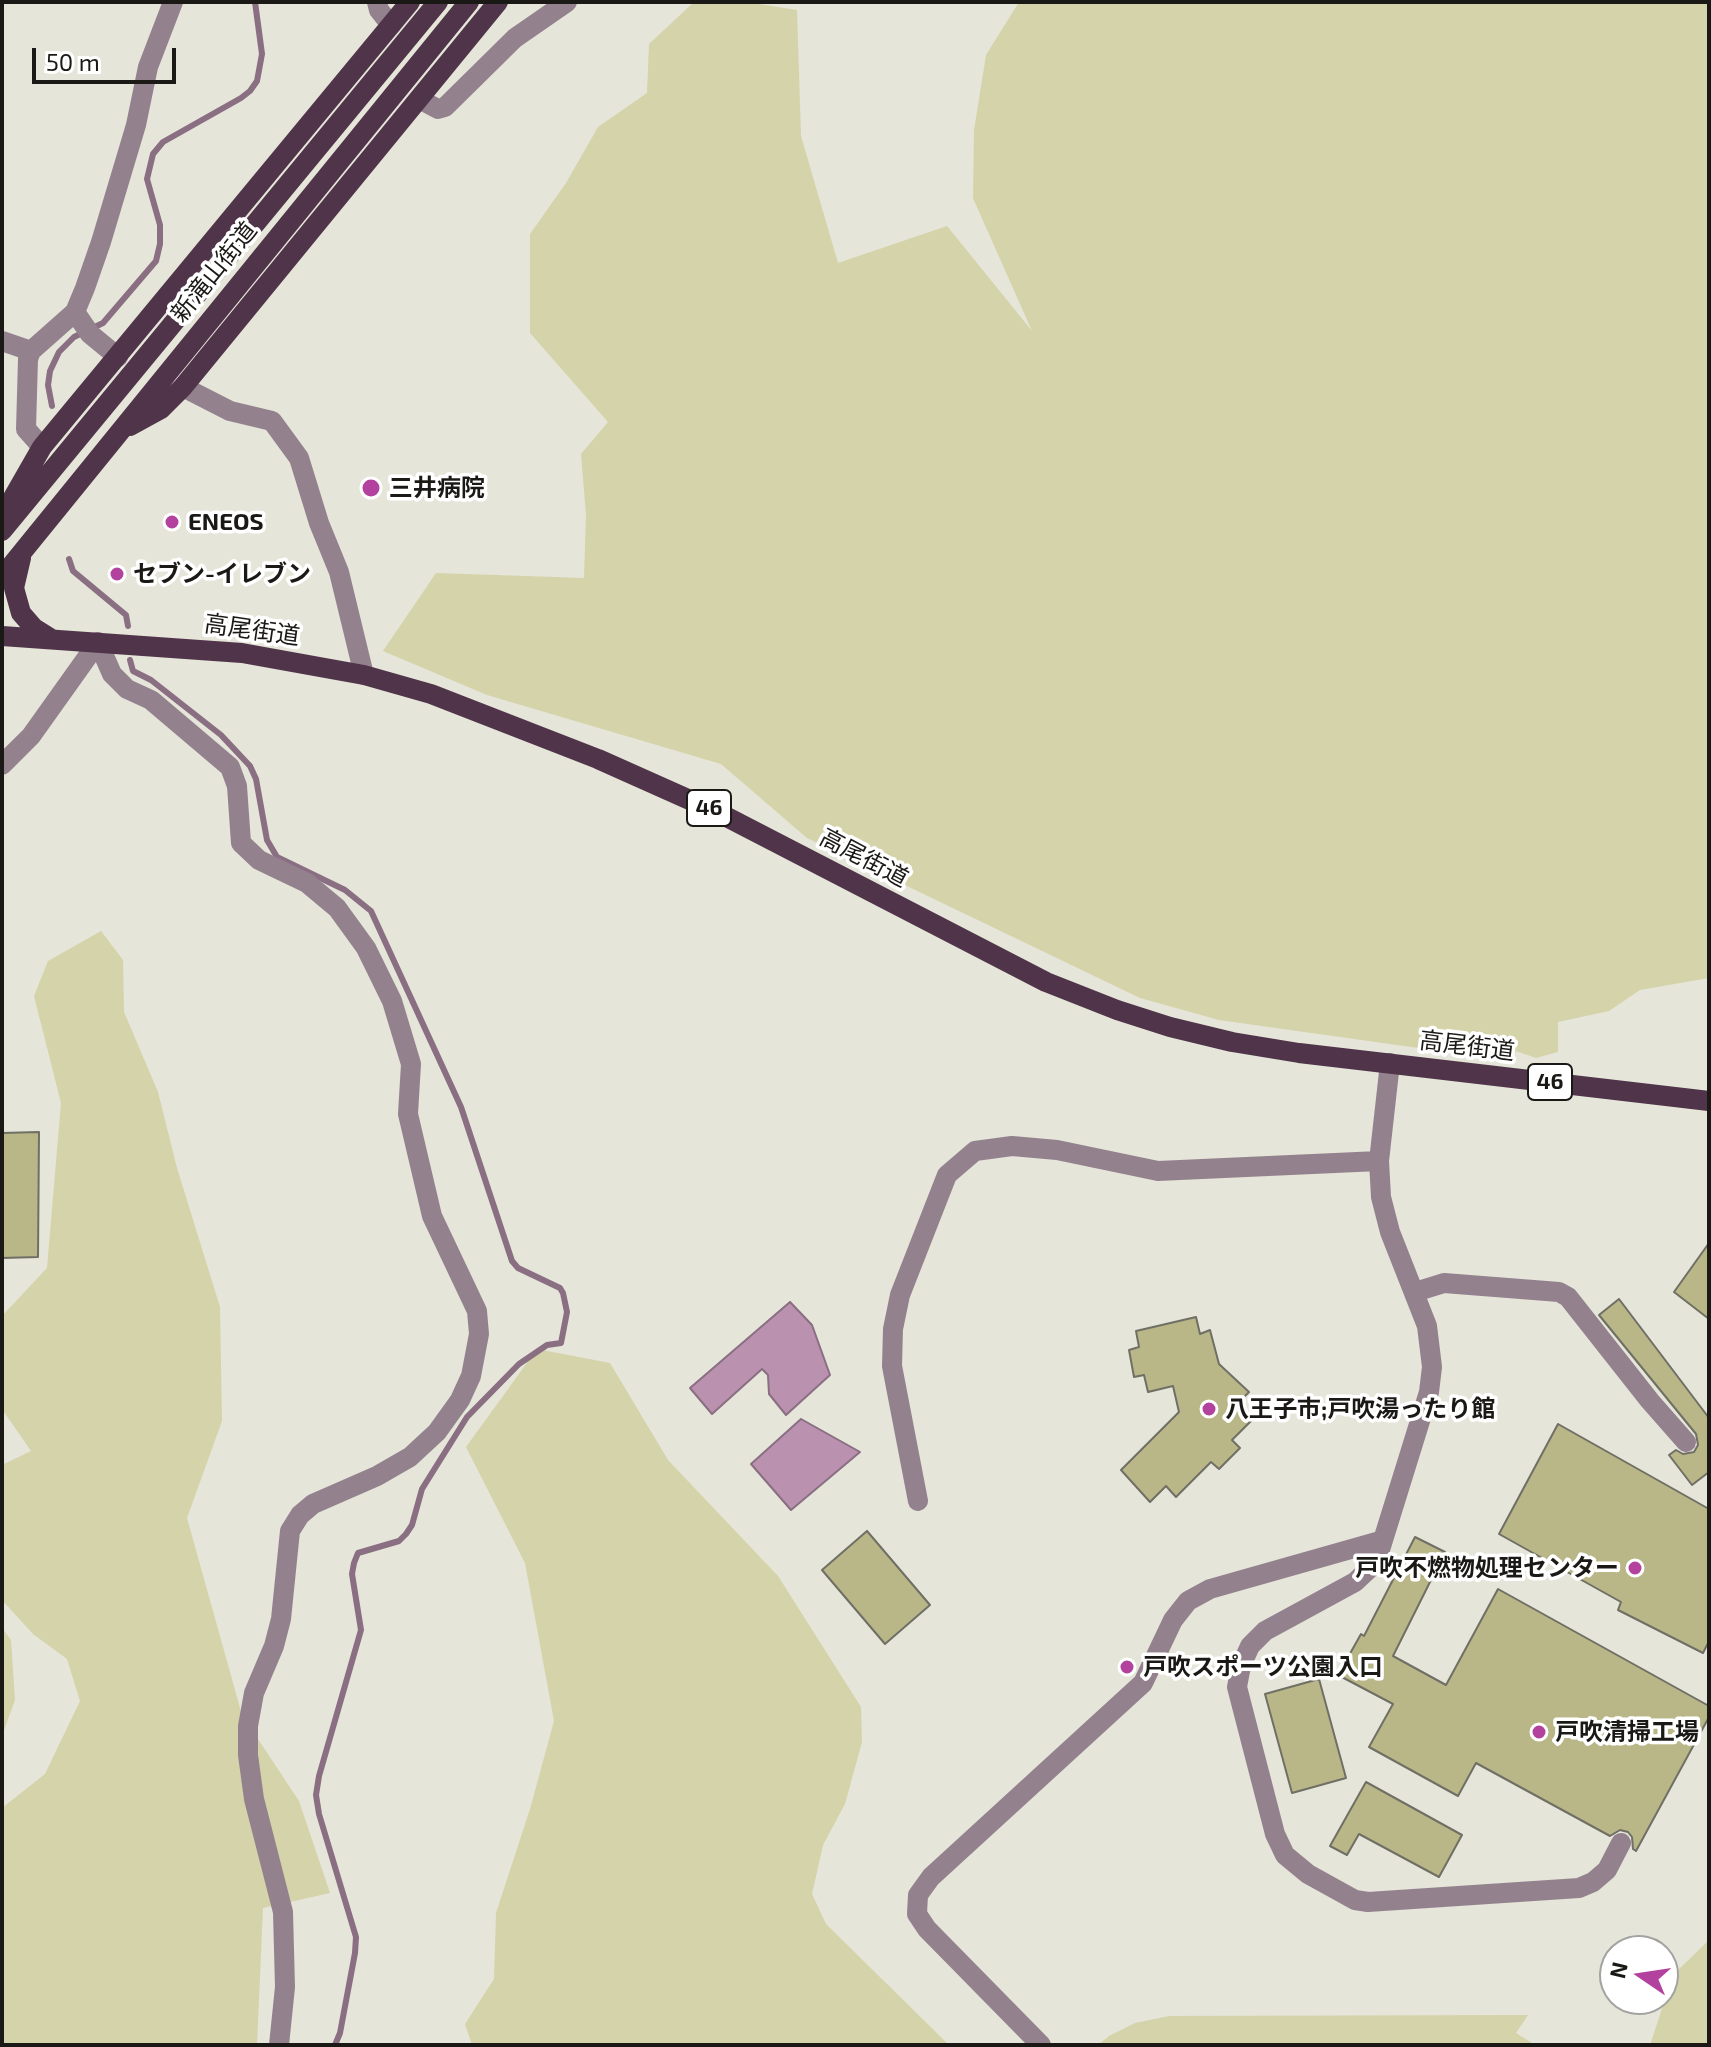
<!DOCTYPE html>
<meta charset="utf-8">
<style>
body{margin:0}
#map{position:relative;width:1711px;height:2047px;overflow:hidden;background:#e5e5d9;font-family:"Exo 2",sans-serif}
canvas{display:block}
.frame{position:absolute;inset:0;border:4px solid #1a1915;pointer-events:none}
.north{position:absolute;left:1599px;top:1935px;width:80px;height:80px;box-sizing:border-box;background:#fff;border:2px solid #a3a3a1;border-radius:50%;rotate:283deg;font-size:22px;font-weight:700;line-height:32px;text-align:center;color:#1a1915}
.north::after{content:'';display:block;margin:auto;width:28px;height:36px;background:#b2429d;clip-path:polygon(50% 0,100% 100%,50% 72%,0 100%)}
.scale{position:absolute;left:32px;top:48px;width:144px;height:36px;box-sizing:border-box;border:4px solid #1a1915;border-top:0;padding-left:10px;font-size:24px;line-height:28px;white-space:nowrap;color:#1a1915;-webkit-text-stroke:6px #fff;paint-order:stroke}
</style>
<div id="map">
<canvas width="1711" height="2047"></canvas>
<div class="frame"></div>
<div class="north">N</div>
<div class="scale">50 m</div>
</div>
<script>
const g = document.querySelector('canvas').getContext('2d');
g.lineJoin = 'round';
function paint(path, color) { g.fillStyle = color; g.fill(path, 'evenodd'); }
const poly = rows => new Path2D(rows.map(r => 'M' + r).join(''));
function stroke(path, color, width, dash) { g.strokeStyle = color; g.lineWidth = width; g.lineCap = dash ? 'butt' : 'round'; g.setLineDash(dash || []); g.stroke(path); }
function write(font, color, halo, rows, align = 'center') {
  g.font = font + ' "Exo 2","Noto Sans JP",sans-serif'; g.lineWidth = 7; g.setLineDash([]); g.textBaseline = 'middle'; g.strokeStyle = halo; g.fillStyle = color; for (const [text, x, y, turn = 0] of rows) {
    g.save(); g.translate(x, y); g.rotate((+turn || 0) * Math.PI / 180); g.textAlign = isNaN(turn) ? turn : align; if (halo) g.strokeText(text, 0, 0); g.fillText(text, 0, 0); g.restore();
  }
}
const green = poly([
 [694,2,746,2,797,10,801,136,838,263,947,226,1032,331,973,198,974,130,986,55,1019,2,1709,2,1709,978,1640,990,1609,1011,1558,1022,1558,1052,1536,1058,1516,1051,1511,1061,1219,1020,1140,998,807,838,721,764,487,695,383,651,436,573,584,578,586,515,581,454,608,422,530,333,530,234,566,183,598,127,647,93,649,44],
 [101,931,123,960,124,1012,158,1092,177,1168,220,1307,222,1421,187,1518,242,1715,299,1801,330,1893,263,1908,257,2045,2,2045,2,1808,45,1774,80,1701,67,1659,33,1634,2,1600,2,1465,31,1451,2,1409,2,1316,47,1268,61,1103,34,996,48,961],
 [537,1349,610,1363,668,1460,778,1576,861,1707,862,1742,845,1804,823,1845,812,1894,826,1924,949,2045,472,2045,465,2024,494,1979,496,1913,530,1809,554,1721,525,1563,466,1447],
 [2,1628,11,1640,15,1700,2,1736],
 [1709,1940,1709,2045,1650,2045,1673,1975],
 [1528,2015,1516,2033,1535,2045,1098,2045,1109,2036,1135,2023,1169,2016]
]);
const water = poly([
 [790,1302,812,1325,830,1375,786,1415,769,1394,768,1375,762,1369,712,1414,690,1388,790,1302],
 [801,1419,860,1452,791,1510,751,1464,801,1419]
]);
const stream = poly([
 [52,406,48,385,50,371,59,352,74,337,103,323,156,261,160,244,160,225,147,179,153,154,163,142,241,98,250,91,257,81,262,54,255,2],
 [69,559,73,571,126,615,128,626],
 [130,660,133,671,151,680,221,735,250,766,256,779,267,840,277,857,345,890,371,911,461,1107,512,1261,518,1268,560,1288,563,1293,567,1312,561,1343,547,1345,519,1364,467,1417,422,1489,412,1525,406,1534,399,1541,358,1553,354,1563,352,1574,361,1630,319,1776,316,1795,319,1814,356,1937,355,1953,340,2033,335,2045]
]);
const building = poly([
 [39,1132,38,1257,2,1258,2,1133,39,1132],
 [1709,1243,1709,1319,1674,1292,1709,1243],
 [1619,1299,1709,1418,1709,1472,1692,1485,1669,1455,1676,1450,1683,1454,1694,1452,1698,1445,1696,1434,1599,1315,1619,1299],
 [1196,1317,1200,1334,1210,1330,1219,1364,1249,1392,1236,1405,1252,1420,1232,1440,1240,1448,1219,1469,1211,1462,1176,1497,1166,1486,1150,1502,1121,1470,1179,1412,1173,1386,1148,1392,1144,1375,1134,1377,1129,1350,1139,1347,1136,1331,1196,1317],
 [1558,1424,1709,1509,1709,1641,1703,1653,1618,1610,1621,1602,1499,1534,1558,1424],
 [867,1531,930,1605,885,1644,822,1570,867,1531],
 [1415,1537,1445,1552,1393,1656,1446,1685,1498,1589,1709,1706,1709,1717,1636,1851,1633,1849,1632,1837,1628,1832,1620,1830,1610,1836,1476,1763,1458,1796,1369,1747,1393,1704,1338,1675,1361,1634,1364,1636,1415,1537],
 [1319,1679,1346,1778,1292,1793,1265,1694,1319,1679],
 [1366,1782,1462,1835,1439,1877,1359,1834,1347,1855,1330,1846,1366,1782]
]);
const minor = poly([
 [377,2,379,10,391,25],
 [419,99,438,109,445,107,515,38,567,2],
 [75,312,90,334,118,357],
 [2,341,31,351],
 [183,387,230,411,272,421,299,458,319,523,339,572,364,675],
 [42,447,26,429,28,359,31,351,75,312,85,288,101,242,136,125,148,67,173,2],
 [98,642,112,674,127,689,151,700,230,767,237,786,241,843,259,860,307,883,337,908,366,948,392,1001,411,1064,408,1114,432,1216,477,1311,479,1334,471,1376,460,1400,437,1432,410,1457,377,1476,313,1504,300,1515,290,1531,281,1619,274,1646,254,1693,248,1726,248,1755,254,1799,283,1912,285,1987,279,2045],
 [2,765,31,736,98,642],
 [1390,1063,1379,1161,1381,1197,1390,1232,1427,1326,1432,1367,1429,1392,1379,1553,1370,1568,1355,1582,1265,1631,1250,1646,1241,1666,1237,1687,1275,1834,1285,1855,1308,1874,1355,1900,1368,1902,1579,1888,1593,1882,1607,1870,1621,1843],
 [1415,1292,1444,1283,1559,1292,1568,1297,1650,1401,1686,1442],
 [918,1501,892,1366,893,1329,900,1295,947,1175,975,1151,1012,1146,1057,1150,1158,1171,1379,1161],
 [1041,2045,927,1929,917,1914,918,1895,931,1877,1143,1683,1173,1620,1188,1601,1210,1589,1383,1540]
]);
const major = poly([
 [130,426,161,409,183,387,498,2],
 [6,510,42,447,410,2],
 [2,531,438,2],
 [21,558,14,588,21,613,34,628,50,638],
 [2,577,469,2],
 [2,636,242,653,364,675,431,694,598,759,719,813,1046,982,1117,1010,1170,1027,1232,1042,1299,1053,1709,1101]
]);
const markers = [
 [371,488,10,"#b2429d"],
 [172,522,8,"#b2429d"],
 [117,574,8,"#b2429d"],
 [1209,1409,8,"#b2429d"],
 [1635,1568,8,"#b2429d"],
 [1127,1667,8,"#b2429d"],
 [1539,1732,8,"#b2429d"]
];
const shields = [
 [709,808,44],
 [1550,1082,44]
];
const shieldNames = [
 ["46",709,808],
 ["46",1550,1082]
];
const streetNames = [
 ["新滝山街道",214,272,-51],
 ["高尾街道",252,630,8],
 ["高尾街道",864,858,28],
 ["高尾街道",1467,1046,7]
];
const poiNames = [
 ["三井病院",389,488],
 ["ENEOS",188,522],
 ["セブン-イレブン",133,574],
 ["八王子市;戸吹湯ったり館",1225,1409],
 ["戸吹不燃物処理センター",1619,1568,"right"],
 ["戸吹スポーツ公園入口",1143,1667],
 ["戸吹清掃工場",1555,1732]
];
paint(green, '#d5d3a9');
paint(water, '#ba92b0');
stroke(water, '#8a6e82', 2);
stroke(stream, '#8a6e82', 6);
paint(building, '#b9b687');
stroke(building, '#706f65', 2);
stroke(minor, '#93828e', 20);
stroke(major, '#503449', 20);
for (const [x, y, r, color] of markers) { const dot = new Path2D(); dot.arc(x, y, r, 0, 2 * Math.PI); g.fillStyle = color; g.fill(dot); stroke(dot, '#fff', 3); }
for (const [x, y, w] of shields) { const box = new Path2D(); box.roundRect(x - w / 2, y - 18, w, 36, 6); g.fillStyle = '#fff'; g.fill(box); stroke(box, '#1a1915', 2); }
write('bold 22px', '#1a1915', null, shieldNames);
write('24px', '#1a1915', '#fff', streetNames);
write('bold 24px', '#1a1915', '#fff', poiNames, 'left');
</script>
